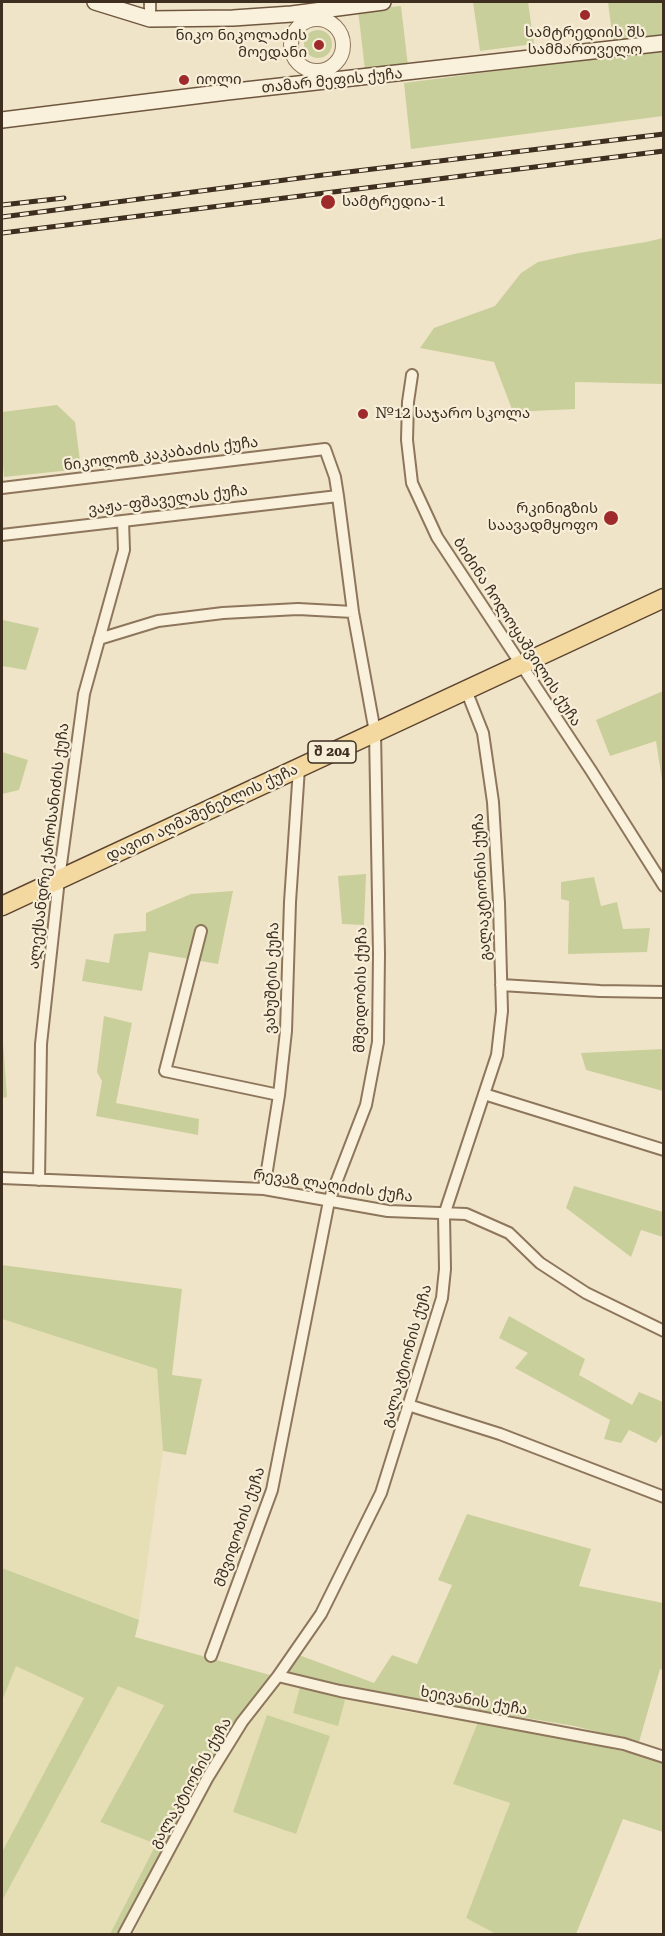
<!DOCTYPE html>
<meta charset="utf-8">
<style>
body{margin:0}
#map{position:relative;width:665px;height:1936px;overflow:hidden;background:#f0e4c8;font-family:"Roboto Serif",serif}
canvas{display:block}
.frame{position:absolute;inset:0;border:3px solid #3d2e20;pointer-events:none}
</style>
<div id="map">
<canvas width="665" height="1936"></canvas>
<div class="frame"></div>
</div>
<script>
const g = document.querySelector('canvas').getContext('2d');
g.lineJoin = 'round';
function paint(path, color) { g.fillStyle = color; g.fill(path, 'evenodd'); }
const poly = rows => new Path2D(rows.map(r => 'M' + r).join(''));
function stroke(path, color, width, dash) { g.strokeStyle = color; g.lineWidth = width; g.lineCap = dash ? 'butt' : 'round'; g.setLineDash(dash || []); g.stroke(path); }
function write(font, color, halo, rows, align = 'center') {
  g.font = font + ' "Roboto Serif","Noto Sans Georgian",serif'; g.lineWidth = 4.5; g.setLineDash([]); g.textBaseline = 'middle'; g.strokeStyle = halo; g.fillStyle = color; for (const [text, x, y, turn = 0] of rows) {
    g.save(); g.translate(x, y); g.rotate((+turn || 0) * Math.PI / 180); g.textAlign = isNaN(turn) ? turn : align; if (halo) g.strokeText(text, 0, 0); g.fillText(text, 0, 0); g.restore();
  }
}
const farmland = poly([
 [2,1319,157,1369,163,1451,139,1620,2,1568],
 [15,1665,85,1697,2,1852,2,1701],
 [278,1682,401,1711,478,1722,453,1784,510,1803,466,1918,496,1934,133,1934,199,1802,246,1724],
 [118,1685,164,1704,100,1822,156,1843,110,1934,2,1934,2,1901]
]);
const green = poly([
 [473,2,528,2,534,44,480,51],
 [608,2,663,2,663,34,613,41],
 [401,6,408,66,365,70,358,10],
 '304 44a14 14 0 1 1 28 0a14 14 0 1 1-28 0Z',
 [663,49,663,116,411,149,404,83],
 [663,238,663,384,575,382,575,409,513,412,494,362,420,348,434,328,495,306,521,273,538,262,579,253,646,242],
 [57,405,75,422,81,469,4,477,2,453,2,412],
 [3,620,39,628,26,670,2,666],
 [663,691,663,787,656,741,610,756,596,720],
 [2,752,28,760,19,790,2,794],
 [366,874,364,925,342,924,338,876],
 [594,877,601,906,617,902,623,929,650,928,647,952,568,954,569,901,561,899,561,882],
 [233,891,218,964,149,952,142,991,82,981,86,959,109,963,114,934,146,931,146,913,191,894],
 [104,1016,132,1023,116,1103,199,1119,198,1135,96,1116,102,1081,97,1072],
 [2,1028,7,1097,2,1098],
 [663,1049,663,1091,586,1070,581,1053],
 [574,1186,663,1212,663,1237,641,1230,631,1257,566,1208],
 [2,1265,182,1289,172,1375,202,1379,186,1455,163,1451,157,1369,2,1319],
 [509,1316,585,1359,579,1375,632,1405,639,1392,663,1402,663,1433,656,1443,629,1430,621,1443,604,1439,610,1420,515,1368,528,1353,499,1338],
 [467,1514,591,1549,579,1586,663,1603,663,1670,660,1669,639,1742,574,1726,342,1687,288,1672,299,1655,374,1683,392,1655,417,1664,452,1585,438,1580],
 [2,1568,139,1620,135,1637,270,1675,237,1724,120,1934,110,1934,156,1844,100,1822,164,1705,118,1686,2,1901,2,1852,84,1698,16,1666,2,1701],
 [300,1687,345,1700,338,1726,293,1713],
 [267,1715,330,1736,296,1834,233,1812],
 [478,1722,571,1740,663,1760,663,1832,623,1819,576,1934,496,1934,466,1918,510,1803,453,1784]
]);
const minor = poly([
 [150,2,150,19],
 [412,375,408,402,407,440,412,483,437,537,592,772,664,886],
 [2,488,325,449,335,477,338,496,353,612,375,732,379,954,378,1042,366,1105,329,1201,272,1490,211,1656],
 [2,535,338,496],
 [99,639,158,621,223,613,298,609,353,612],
 [201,931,165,1071,279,1095],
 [501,985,600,991,664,992],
 [484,1094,664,1150],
 [2,1178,264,1189,388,1211,466,1214,509,1233,540,1263,586,1293,664,1331],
 [39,1180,41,1044,59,879,84,694,124,550,123,521],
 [264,1189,279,1095,286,1031,290,902,299,768],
 [408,1405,500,1434,664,1497],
 [278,1676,340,1691,624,1744,664,1757],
 [124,1934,208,1777,242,1722,278,1676,321,1614,381,1493,442,1298,445,1269,444,1215,497,1055,502,1011,499,903,493,802,483,733,466,690]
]);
const tertiary = poly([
 '291 45a26 26 0 1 1 52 0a26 26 0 1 1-52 0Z'
]);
const secondary = poly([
 [95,2,150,19,233,18,292,14,383,2],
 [2,120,227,92,664,43]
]);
const primary = poly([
 [2,906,664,598]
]);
const rail = poly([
 [2,205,64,198],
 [2,217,323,175,664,134],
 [2,233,664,151]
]);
const markers = [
 [585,15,6,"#9e2a2b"],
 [319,45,6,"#9e2a2b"],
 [184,80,6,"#9e2a2b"],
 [328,202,8,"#9e2a2b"],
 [363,414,6,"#9e2a2b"],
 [611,518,8,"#9e2a2b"]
];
const shields = [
 [332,752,48]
];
const shieldNames = [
 ["შ 204",332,752]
];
const poiNames = [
 ["სამტრედიის შს",585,33,"center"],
 ["სამმართველო",585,50,"center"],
 ["ნიკო ნიკოლაძის",307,36,"right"],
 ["მოედანი",307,53,"right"],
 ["იოლი",196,80],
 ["სამტრედია-1",342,202],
 ["№12 საჯარო სკოლა",375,414],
 ["რკინიგზის",598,509,"right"],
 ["საავადმყოფო",598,526,"right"]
];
const streetNames = [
 ["თამარ მეფის ქუჩა",332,81,-6],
 ["ნიკოლოზ კაკაბაძის ქუჩა",161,454,-7],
 ["ვაჟა-ფშაველას ქუჩა",168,500,-7],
 ["ბიძინა ჩოლოყაშვილის ქუჩა",517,632,57],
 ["დავით აღმაშენებლის ქუჩა",202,813,-25],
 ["ალექსანდრე ქაროსანიძის ქუჩა",49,846,-83],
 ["გალაკტიონის ქუჩა",482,887,-93],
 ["ვახუშტის ქუჩა",272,978,-88],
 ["მშვიდობის ქუჩა",361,990,-89],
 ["რევაზ ლაღიძის ქუჩა",333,1186,8],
 ["გალაკტიონის ქუჩა",407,1356,-74],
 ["მშვიდობის ქუჩა",240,1527,-71],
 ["ხეივანის ქუჩა",474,1701,10],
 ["გალაკტიონის ქუჩა",191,1783,-60]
];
paint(farmland, '#e6deb5');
paint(green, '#c9cf9b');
stroke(minor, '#8d765c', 14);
stroke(tertiary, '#8d765c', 16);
stroke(secondary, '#6f573f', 18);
stroke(primary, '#5b4430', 21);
stroke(minor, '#faf1dc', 10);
stroke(tertiary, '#faf1dc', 14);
stroke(secondary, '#faf1dc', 15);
stroke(primary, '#f3d9a0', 18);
stroke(rail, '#3d2e20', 5);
stroke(rail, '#f7eed8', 3, [9]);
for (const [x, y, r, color] of markers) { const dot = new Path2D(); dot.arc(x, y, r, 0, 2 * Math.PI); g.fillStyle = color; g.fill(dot); stroke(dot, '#f7eed8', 2); }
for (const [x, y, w] of shields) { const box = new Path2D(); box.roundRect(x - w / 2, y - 11, w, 22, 4.5); g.fillStyle = '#f7eed8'; g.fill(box); stroke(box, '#3d2e20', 1.5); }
write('bold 14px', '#3d2e20', null, shieldNames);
write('15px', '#3d2e20', '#f7eed8', poiNames, 'left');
write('15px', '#3d2e20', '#f7eed8', streetNames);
</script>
